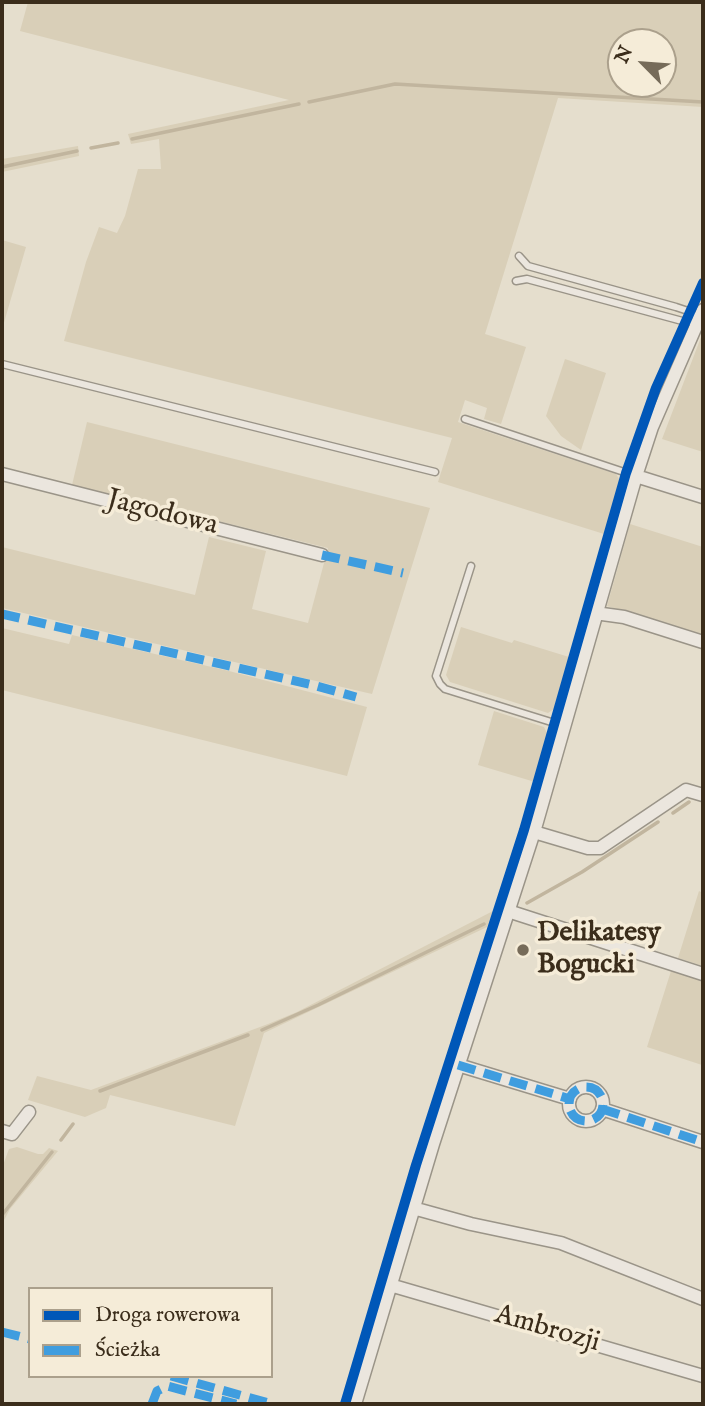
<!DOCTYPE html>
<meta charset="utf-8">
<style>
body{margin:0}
#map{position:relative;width:705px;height:1406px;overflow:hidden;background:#e5decd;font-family:"IM FELL English",serif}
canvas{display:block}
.frame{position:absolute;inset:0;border:4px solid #3b2d1b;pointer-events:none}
.legend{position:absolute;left:28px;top:1287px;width:245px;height:91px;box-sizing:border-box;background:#f5ecd8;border:2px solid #aba08c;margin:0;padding:9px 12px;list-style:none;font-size:21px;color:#3b2d1b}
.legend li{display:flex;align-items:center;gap:14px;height:35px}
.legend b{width:35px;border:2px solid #aba08c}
.north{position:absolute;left:607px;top:28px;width:70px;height:70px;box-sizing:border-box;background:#f5ecd8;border:2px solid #aba08c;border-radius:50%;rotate:295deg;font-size:19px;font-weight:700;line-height:28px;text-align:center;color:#3b2d1b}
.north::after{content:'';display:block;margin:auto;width:24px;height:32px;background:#766b59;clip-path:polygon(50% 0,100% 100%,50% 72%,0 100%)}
</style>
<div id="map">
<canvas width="705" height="1406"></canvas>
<div class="frame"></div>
<ul class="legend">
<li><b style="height:9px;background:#0057b8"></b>Droga rowerowa</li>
<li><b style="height:9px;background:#3f9ddf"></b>Ścieżka</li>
</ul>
<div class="north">N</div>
</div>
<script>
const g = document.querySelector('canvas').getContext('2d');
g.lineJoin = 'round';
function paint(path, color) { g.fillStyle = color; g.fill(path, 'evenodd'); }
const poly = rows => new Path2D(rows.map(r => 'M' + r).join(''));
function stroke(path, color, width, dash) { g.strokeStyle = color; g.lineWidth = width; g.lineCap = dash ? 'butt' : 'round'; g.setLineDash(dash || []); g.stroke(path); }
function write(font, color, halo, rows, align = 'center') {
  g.font = font + ' "IM FELL English",serif'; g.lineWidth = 7; g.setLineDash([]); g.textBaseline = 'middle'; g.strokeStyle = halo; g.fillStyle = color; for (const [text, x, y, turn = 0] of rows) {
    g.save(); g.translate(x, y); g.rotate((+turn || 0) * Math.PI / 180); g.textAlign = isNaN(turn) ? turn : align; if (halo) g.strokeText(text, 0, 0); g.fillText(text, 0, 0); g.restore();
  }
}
const green = poly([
 [28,2,703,2,703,107,558,98,485,334,526,347,501,424,484,419,487,408,465,400,458,422,616,474,621,482,604,534,438,482,452,438,64,341,86,262,99,227,117,233,125,216,138,169,161,169,159,139,131,144,128,134,289,100,20,31],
 [621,42,663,42,663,84,621,84],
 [78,146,79,156,2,172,2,159],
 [2,240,26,247,3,326,2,326],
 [703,332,703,452,662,439],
 [565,359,606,373,581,450,561,436,546,416],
 [87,422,430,508,372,694,2,608,2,547,195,595,209,537,266,551,252,609,308,623,328,548,72,485],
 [630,524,703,547,703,636,607,606],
 [461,627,512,643,514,640,569,657,554,709,548,713,450,682,446,675],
 [2,628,69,644,72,635,229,671,367,707,347,776,2,690],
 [494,711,544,727,548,735,535,782,478,765],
 [699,891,703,893,703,966,678,958],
 [493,911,487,927,264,1033,235,1126,110,1095,106,1108,85,1117,28,1100,37,1076,91,1090,268,1024,297,1012],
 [671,971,703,981,702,1065,647,1047],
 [17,1147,38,1154,43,1154,49,1148,58,1151,10,1209,2,1224,2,1208,4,1203,2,1202,2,1168,9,1149]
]);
const stream = poly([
 [309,102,395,84,703,102],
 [132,139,299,104],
 [91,148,118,143],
 [2,167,77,151],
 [673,813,689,802],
 [527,903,582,872,658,822],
 [262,1030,318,1005,484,924],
 [100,1091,248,1035],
 [61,1140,73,1124],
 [2,1215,52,1152]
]);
const lane = poly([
 [519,256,528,266,676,307,691,312,697,319],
 [516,281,527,279,686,322,697,321],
 [2,364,435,472],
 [465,419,636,476],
 [471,566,436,676,440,684,445,689,564,726]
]);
const street = poly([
 [2,474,322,555],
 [636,476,703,497],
 [595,613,624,617,703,642],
 [534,832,588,848,600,848,686,790,703,795],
 [508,911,703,974],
 [458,1065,570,1099],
 '569 1104a17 17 0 1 1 34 0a17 17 0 1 1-34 0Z',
 [602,1109,703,1142],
 [2,1131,12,1134,29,1112],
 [413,1208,471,1224,561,1243,703,1299],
 [390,1285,703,1376],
 [355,1404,433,1144,534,832,636,476,652,427,703,310]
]);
const quiet = poly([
 [322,555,403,573],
 [2,614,313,685,356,697],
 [458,1065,570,1099],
 '569 1104a17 17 0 1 1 34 0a17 17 0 1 1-34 0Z',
 [602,1109,703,1142],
 [2,1332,30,1339],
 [171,1376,272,1404],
 [152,1404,157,1391,167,1386,236,1404]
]);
const cycleway = poly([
 [345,1404,416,1165,524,830,626,473,656,388,703,283]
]);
const markers = [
 [523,950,7,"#766b59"]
];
const streetNames = [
 ["Jagodowa",162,514,14],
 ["Ambrozji",547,1330,16]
];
const poiNames = [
 ["Delikatesy",537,934],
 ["Bogucki",537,966]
];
paint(green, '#d9cfb8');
stroke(stream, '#c1b59e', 3.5);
stroke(lane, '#9a9488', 9);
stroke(street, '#9a9488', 15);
stroke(lane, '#ebe6de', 6);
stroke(street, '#ebe6de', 12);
stroke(quiet, '#3f9ddf', 9, [18, 9]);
stroke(cycleway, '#0057b8', 10);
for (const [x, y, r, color] of markers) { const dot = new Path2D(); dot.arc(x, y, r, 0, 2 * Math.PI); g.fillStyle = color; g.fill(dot); stroke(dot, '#f5ecd8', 2.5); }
write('28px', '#3b2d1b', '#f5ecd8', streetNames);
write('bold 28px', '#3b2d1b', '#f5ecd8', poiNames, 'left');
</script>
